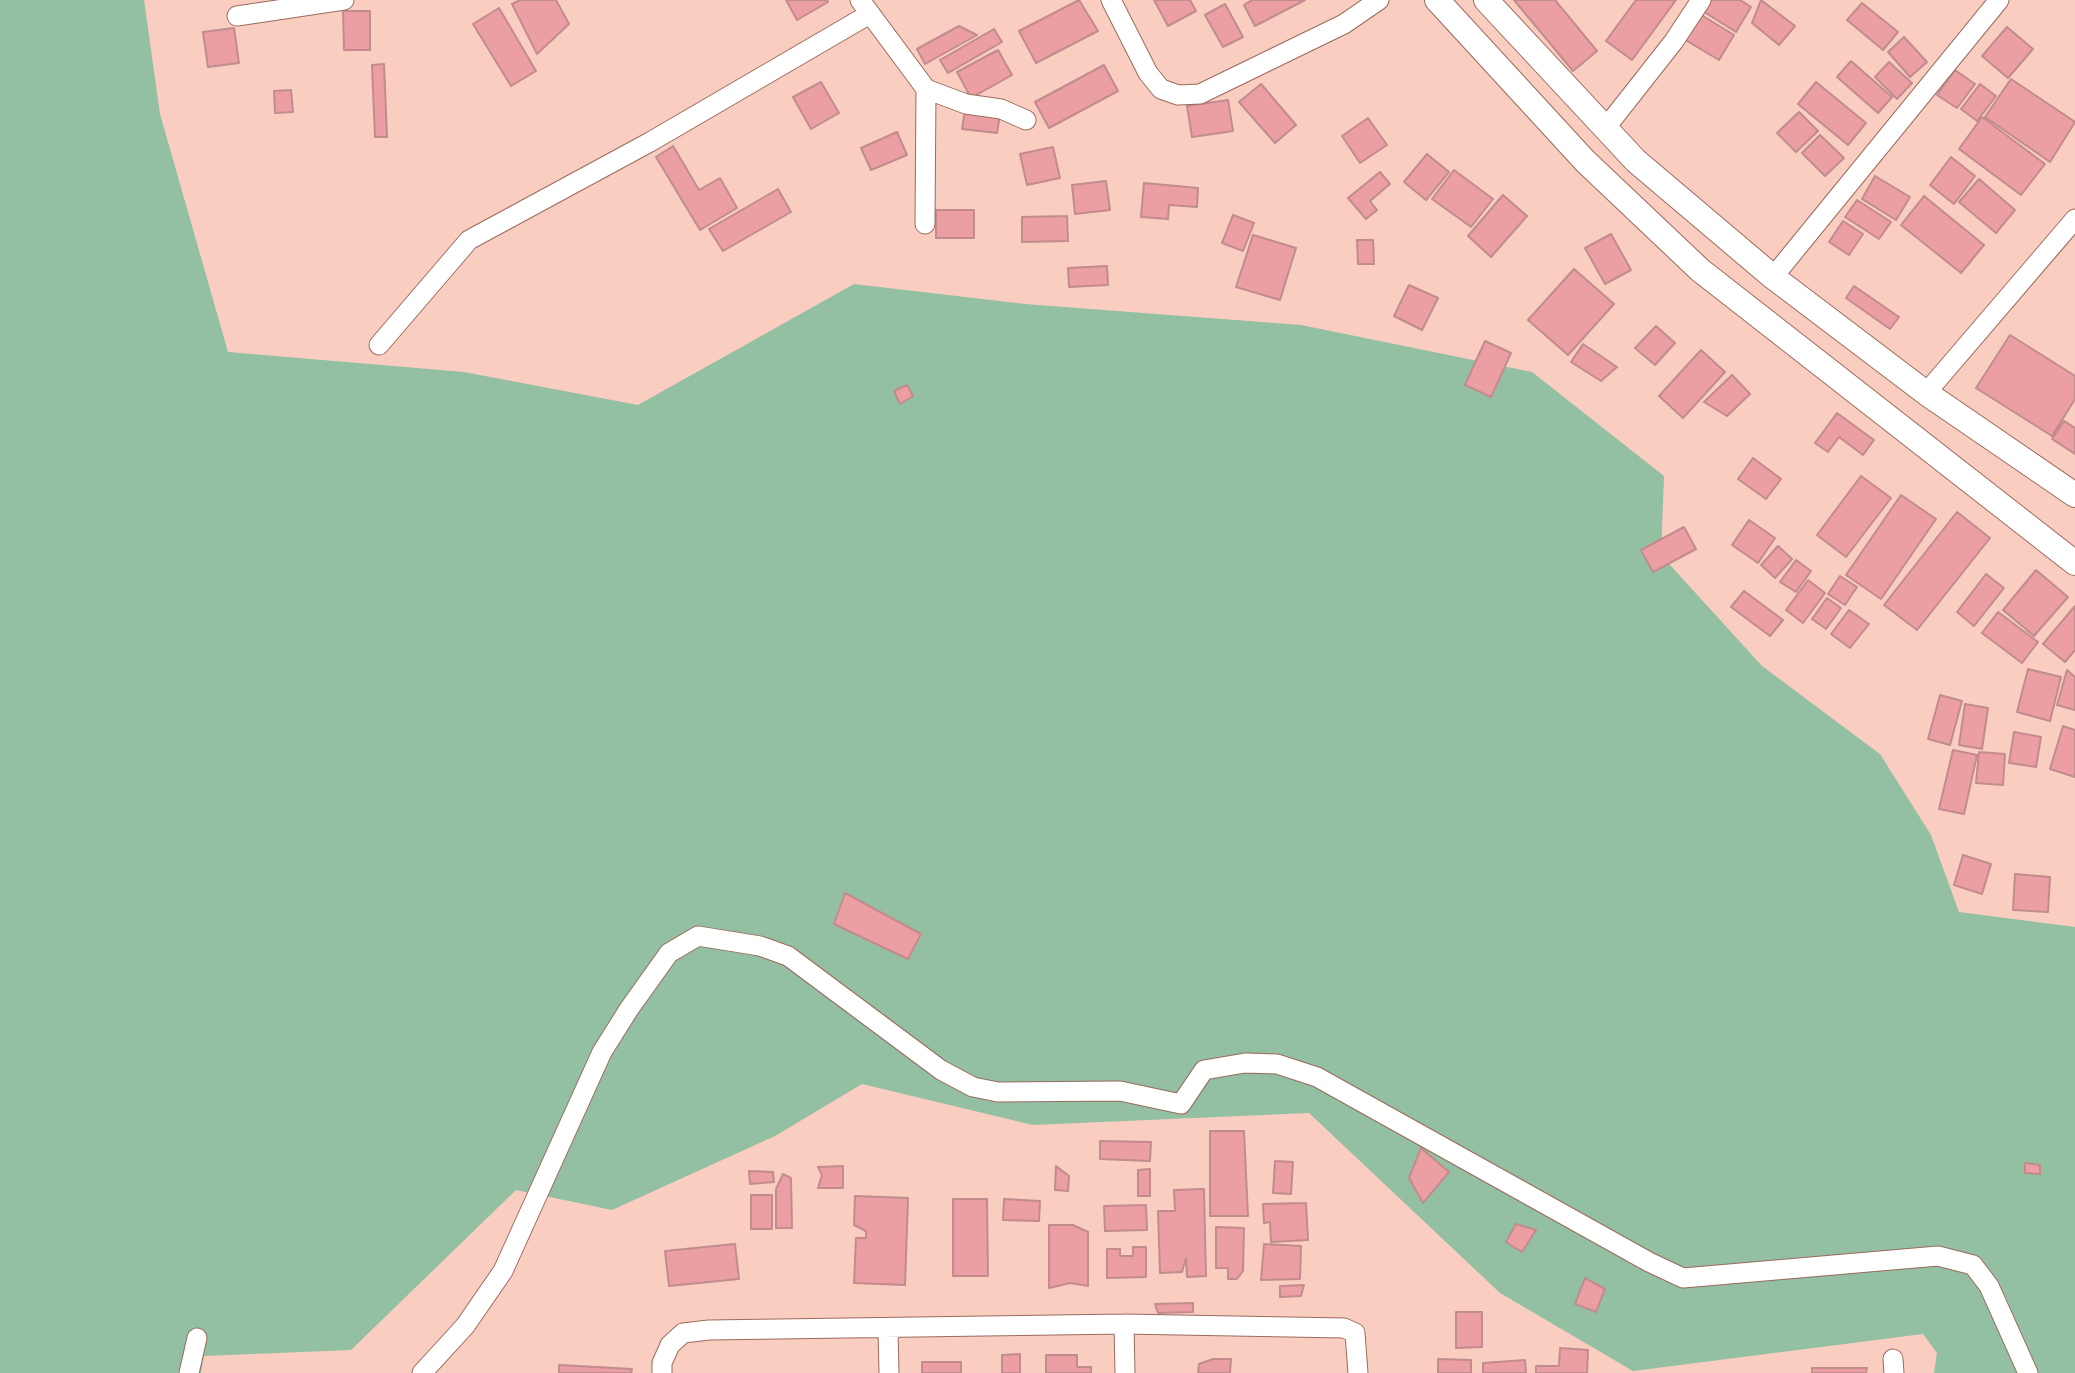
<!DOCTYPE html>
<style>
body{margin:0}
canvas{display:block;background:#f9cdc0}
</style>
<canvas width="2075" height="1373"></canvas>
<script>
const g = document.querySelector('canvas').getContext('2d');
g.lineJoin = 'round';
function paint(path, color) { g.fillStyle = color; g.fill(path, 'evenodd'); }
const poly = rows => new Path2D(rows.map(r => 'M' + r).join(''));
function stroke(path, color, width, dash) { g.strokeStyle = color; g.lineWidth = width; g.lineCap = dash ? 'butt' : 'round'; g.setLineDash(dash || []); g.stroke(path); }
const green = poly([
 [0,0,144,0,160,114,228,352,464,372,638,405,854,284,1025,304,1301,325,1532,372,1664,476,1661,555,1762,666,1880,754,1931,835,1959,912,2075,927,2075,1373,1934,1373,1937,1353,1923,1334,1633,1371,1500,1293,1309,1113,1033,1125,862,1084,775,1136,612,1210,516,1190,351,1350,204,1356,201,1373,0,1373]
]);
const building = poly([
 [520,0,556,0,569,24,537,54,512,4,520,0],
 [786,0,827,0,828,2,797,20,786,0],
 [1079,0,1098,31,1036,63,1019,31,1079,0],
 [1154,0,1190,0,1196,11,1168,26,1154,0],
 [1252,0,1305,0,1255,26,1244,5,1252,0],
 [1514,0,1555,0,1597,51,1573,71,1514,0],
 [1636,0,1676,0,1632,60,1606,41,1636,0],
 [1707,0,1740,0,1751,7,1736,32,1701,10,1707,0],
 [1761,0,1795,26,1779,45,1752,23,1761,0],
 [1862,3,1898,32,1883,50,1847,20,1862,3],
 [1225,4,1243,37,1223,47,1205,15,1225,4],
 [499,8,536,71,511,86,473,24,499,8],
 [343,11,370,11,370,50,344,50,343,11],
 [1698,13,1734,35,1719,60,1682,38,1698,13],
 [959,26,977,35,925,64,917,49,959,26],
 [2007,27,2033,49,2008,78,1982,56,2007,27],
 [234,28,239,63,208,67,203,32,234,28],
 [994,29,1002,42,948,73,940,60,994,29],
 [1904,37,1927,62,1910,77,1888,52,1904,37],
 [998,50,1012,75,971,98,957,72,998,50],
 [1851,61,1892,97,1878,113,1837,77,1851,61],
 [1889,62,1912,83,1897,99,1875,77,1889,62],
 [384,64,387,137,375,137,372,65,384,64],
 [1104,65,1118,91,1049,128,1035,102,1104,65],
 [1955,70,1975,84,1957,108,1937,95,1955,70],
 [2011,79,2075,122,2050,162,1985,117,2011,79],
 [821,82,839,113,811,129,793,97,821,82],
 [1816,82,1866,123,1848,145,1798,104,1816,82],
 [1261,84,1296,125,1275,143,1239,102,1261,84],
 [1980,84,1996,96,1977,121,1961,109,1980,84],
 [291,90,293,112,275,113,274,91,291,90],
 [1228,100,1233,131,1192,137,1187,106,1228,100],
 [966,104,1001,109,997,133,962,129,966,104],
 [1799,112,1818,131,1796,152,1777,133,1799,112],
 [1982,117,2045,164,2021,195,1959,149,1982,117],
 [1368,118,1387,145,1360,163,1342,136,1368,118],
 [897,132,907,155,871,170,861,148,897,132],
 [1820,135,1844,158,1825,176,1802,153,1820,135],
 [673,146,699,190,720,178,737,208,700,230,656,157,673,146],
 [1053,147,1060,178,1027,185,1020,154,1053,147],
 [1427,154,1449,172,1426,200,1404,182,1427,154],
 [1951,157,1975,176,1954,204,1930,185,1951,157],
 [1454,170,1493,199,1471,227,1432,199,1454,170],
 [1380,172,1390,184,1370,201,1377,210,1366,219,1348,198,1380,172],
 [1875,176,1910,197,1896,220,1862,199,1875,176],
 [1979,179,2015,210,1996,233,1959,202,1979,179],
 [1106,181,1110,210,1075,214,1072,185,1106,181],
 [1144,183,1198,188,1197,207,1169,205,1168,219,1141,217,1144,183],
 [778,189,791,212,723,251,709,229,778,189],
 [1503,195,1527,216,1491,257,1468,236,1503,195],
 [1924,196,1984,245,1961,273,1901,225,1924,196],
 [1857,200,1891,222,1879,239,1845,217,1857,200],
 [936,210,974,210,974,238,936,238,936,210],
 [1233,215,1254,223,1243,251,1222,243,1233,215],
 [1067,216,1068,241,1022,242,1022,217,1067,216],
 [1843,221,1863,234,1849,255,1829,242,1843,221],
 [1611,234,1631,270,1605,284,1585,248,1611,234],
 [1253,235,1296,248,1280,300,1236,287,1253,235],
 [1357,240,1373,240,1374,264,1358,264,1357,240],
 [1107,266,1108,285,1069,287,1068,268,1107,266],
 [1574,269,1614,304,1568,355,1528,320,1574,269],
 [1409,285,1438,298,1422,330,1394,316,1409,285],
 [1854,286,1899,317,1890,329,1846,298,1854,286],
 [1656,326,1675,343,1655,365,1635,348,1656,326],
 [2010,335,2075,376,2075,399,2052,436,1976,388,2010,335],
 [1485,341,1511,353,1491,397,1465,385,1485,341],
 [1583,344,1617,367,1601,381,1571,362,1583,344],
 [1701,350,1725,372,1683,418,1659,396,1701,350],
 [1732,375,1750,394,1727,416,1704,402,1732,375],
 [907,385,913,396,900,404,894,391,907,385],
 [1837,413,1874,440,1863,455,1839,437,1828,452,1815,443,1837,413],
 [2064,421,2075,428,2075,454,2052,439,2064,421],
 [1753,458,1781,479,1766,499,1738,479,1753,458],
 [1861,476,1891,498,1846,557,1817,535,1861,476],
 [1901,495,1936,519,1881,599,1846,575,1901,495],
 [1957,512,1990,538,1917,630,1884,605,1957,512],
 [1749,520,1775,538,1758,563,1732,545,1749,520],
 [1684,527,1696,549,1653,572,1641,550,1684,527],
 [1778,546,1792,559,1775,578,1761,565,1778,546],
 [1796,560,1811,571,1796,592,1780,582,1796,560],
 [2036,570,2068,597,2034,636,2003,610,2036,570],
 [1986,574,2004,588,1974,626,1957,612,1986,574],
 [1840,576,1857,587,1845,605,1828,594,1840,576],
 [1808,580,1825,593,1803,623,1786,610,1808,580],
 [1744,591,1783,620,1770,636,1731,607,1744,591],
 [1827,598,1841,608,1826,629,1812,619,1827,598],
 [2075,606,2075,650,2065,662,2043,644,2075,606],
 [1849,610,1869,624,1850,648,1831,634,1849,610],
 [1998,612,2038,642,2022,663,1982,633,1998,612],
 [2028,669,2061,677,2050,721,2017,712,2028,669],
 [2067,670,2075,677,2075,710,2057,705,2067,670],
 [1940,695,1962,701,1950,745,1928,739,1940,695],
 [1965,704,1988,708,1982,749,1959,745,1965,704],
 [2063,726,2075,730,2075,777,2050,769,2063,726],
 [2014,732,2041,737,2036,767,2009,763,2014,732],
 [1953,750,1977,755,1964,814,1939,809,1953,750],
 [1979,752,2005,754,2003,785,1976,783,1979,752],
 [1963,855,1991,864,1982,894,1954,885,1963,855],
 [2015,874,2050,877,2048,912,2013,910,2015,874],
 [845,893,921,934,908,959,834,924,845,893],
 [1210,1131,1244,1131,1248,1216,1210,1216,1210,1131],
 [1100,1141,1151,1142,1150,1161,1100,1159,1100,1141],
 [1421,1148,1449,1172,1423,1203,1409,1178,1421,1148],
 [1275,1161,1293,1162,1291,1194,1273,1193,1275,1161],
 [2025,1163,2040,1165,2040,1174,2025,1173,2025,1163],
 [843,1166,843,1188,818,1188,822,1175,818,1167,843,1166],
 [1056,1166,1069,1176,1068,1191,1055,1190,1056,1166],
 [1150,1169,1150,1196,1138,1196,1138,1170,1150,1169],
 [749,1171,773,1172,774,1182,750,1184,749,1171],
 [783,1174,791,1178,792,1228,776,1228,776,1189,783,1174],
 [1204,1189,1206,1276,1187,1277,1186,1258,1182,1272,1160,1273,1158,1211,1175,1211,1174,1190,1204,1189],
 [751,1195,772,1195,772,1229,751,1229,751,1195],
 [855,1196,908,1198,905,1285,854,1283,856,1238,866,1238,866,1231,854,1225,855,1196],
 [953,1199,987,1199,988,1276,953,1276,953,1199],
 [1004,1199,1040,1201,1039,1221,1003,1220,1004,1199],
 [1306,1203,1308,1240,1271,1242,1270,1222,1264,1223,1263,1204,1306,1203],
 [1146,1205,1147,1230,1105,1231,1104,1206,1146,1205],
 [1516,1224,1536,1230,1522,1252,1506,1242,1516,1224],
 [1049,1225,1073,1225,1088,1232,1088,1286,1070,1283,1049,1288,1049,1225],
 [1216,1227,1244,1228,1243,1271,1237,1279,1228,1279,1228,1268,1216,1268,1216,1227],
 [735,1244,739,1279,669,1286,665,1251,735,1244],
 [1264,1244,1301,1246,1300,1279,1261,1280,1264,1244],
 [1133,1247,1146,1247,1146,1277,1107,1278,1107,1249,1120,1249,1120,1256,1133,1256,1133,1247],
 [1585,1278,1605,1289,1596,1312,1575,1304,1585,1278],
 [1304,1285,1301,1296,1280,1297,1280,1286,1304,1285],
 [1193,1303,1193,1312,1158,1313,1155,1304,1193,1303],
 [1456,1312,1482,1312,1482,1347,1456,1348,1456,1312],
 [1560,1348,1588,1350,1587,1373,1536,1373,1536,1366,1559,1366,1560,1348],
 [1020,1354,1020,1373,1002,1373,1002,1355,1020,1354],
 [1046,1355,1077,1355,1077,1367,1091,1367,1091,1373,1046,1373,1046,1355],
 [1213,1359,1231,1359,1230,1373,1198,1373,1199,1364,1213,1359],
 [1438,1359,1471,1360,1471,1373,1438,1373,1438,1359],
 [1525,1360,1526,1373,1483,1373,1483,1363,1525,1360],
 [922,1362,961,1362,961,1373,922,1373,922,1362],
 [559,1365,632,1369,631,1373,559,1373,559,1365],
 [1812,1368,1867,1368,1866,1373,1812,1373,1812,1368]
]);
const minor = poly([
 [860,0,926,89,966,104,1001,109,1026,120],
 [1111,0,1148,73,1161,89,1178,95,1200,94,1344,24,1379,0],
 [237,16,344,0],
 [1604,130,1674,41,1701,0],
 [925,224,926,89],
 [1773,277,1999,0],
 [379,345,469,240,650,142,868,15],
 [1926,393,2075,219],
 [1124,1324,1125,1373],
 [888,1329,889,1373],
 [1893,1359,1894,1373],
 [189,1373,197,1338],
 [422,1373,465,1326,503,1271,602,1052,629,1009,669,953,698,936,760,946,788,956,941,1070,973,1087,998,1092,1120,1091,1181,1104,1204,1070,1245,1063,1277,1064,1317,1077,1649,1262,1683,1278,1938,1256,1973,1265,1989,1286,2028,1373],
 [662,1373,662,1363,670,1345,683,1333,709,1330,1124,1324,1344,1328,1355,1333,1358,1373]
]);
const tertiary = poly([
 [1437,0,1585,161,1700,270,2075,563],
 [1486,0,1636,161,1773,277,1926,393,2075,495]
]);
paint(green, '#93bfa3');
paint(building, '#ec9fa3');
stroke(building, '#c28b8d', 2);
stroke(minor, '#9b6a5d', 21);
stroke(tertiary, '#9b6a5d', 26);
stroke(minor, '#fff', 19);
stroke(tertiary, '#fff', 24);
</script>
